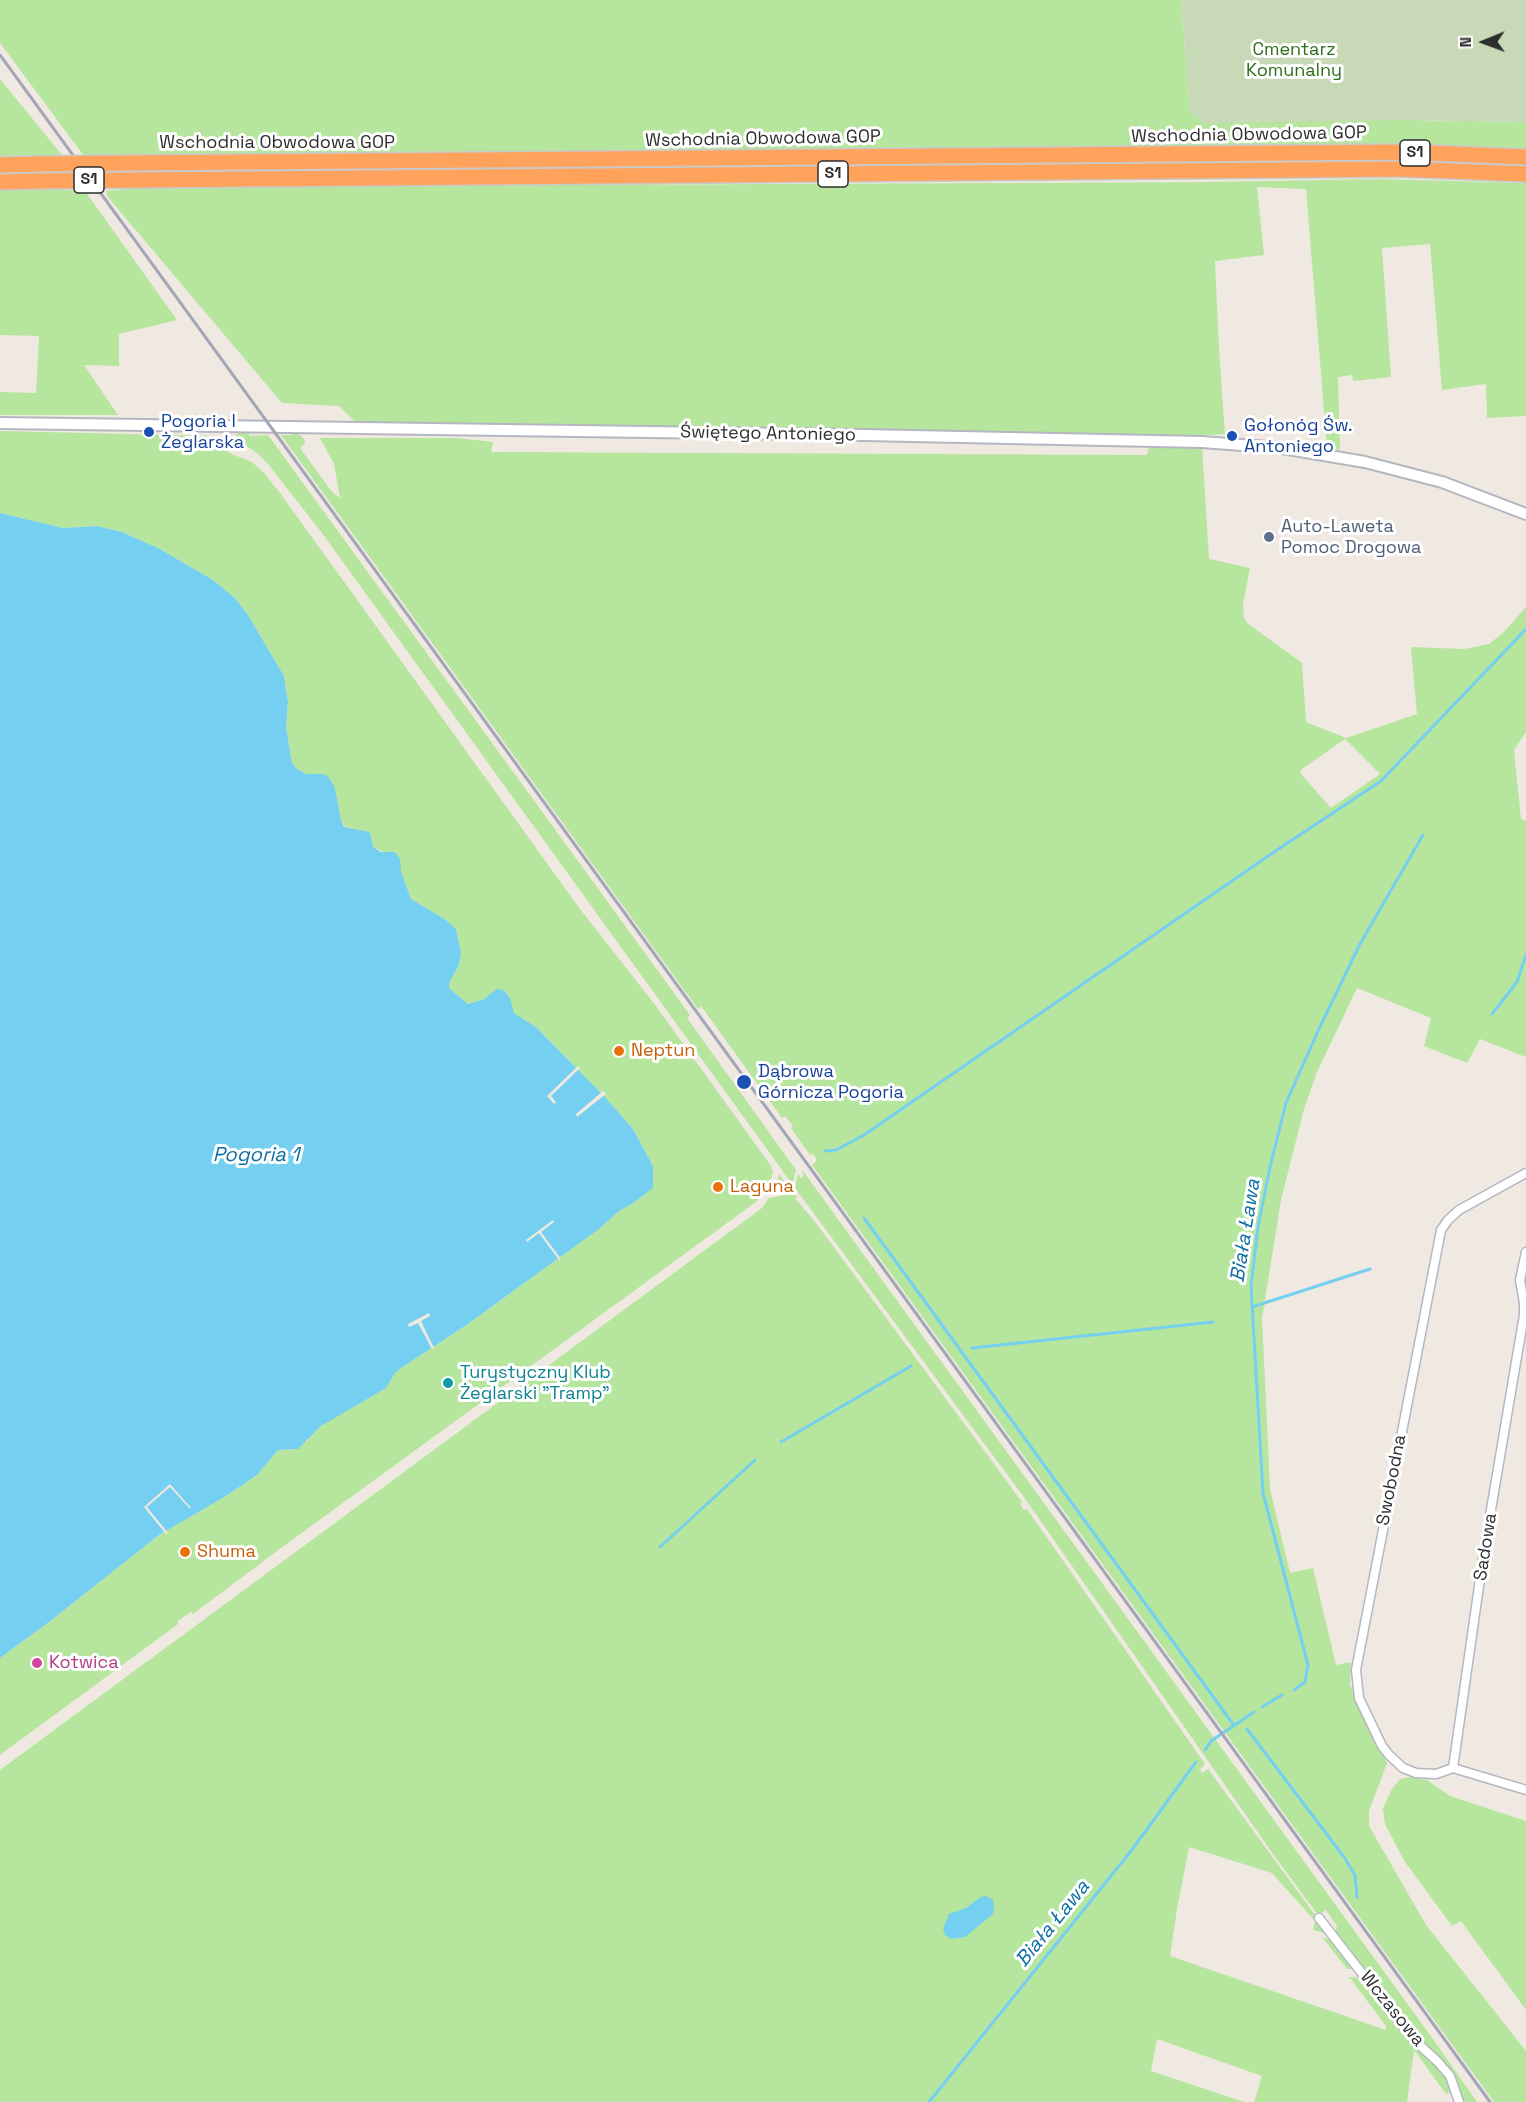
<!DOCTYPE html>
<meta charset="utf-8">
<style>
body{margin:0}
#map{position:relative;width:1526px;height:2102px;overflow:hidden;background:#efe9e1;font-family:"Space Grotesk",sans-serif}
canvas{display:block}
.north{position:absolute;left:1454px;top:12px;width:60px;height:60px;-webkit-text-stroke:4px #fff;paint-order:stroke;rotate:269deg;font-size:16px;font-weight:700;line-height:24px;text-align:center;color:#2e2e2e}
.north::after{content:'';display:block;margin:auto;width:21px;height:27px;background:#2e2e2e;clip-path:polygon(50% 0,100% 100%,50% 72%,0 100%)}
</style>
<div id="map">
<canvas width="1526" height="2102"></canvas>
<div class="north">N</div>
</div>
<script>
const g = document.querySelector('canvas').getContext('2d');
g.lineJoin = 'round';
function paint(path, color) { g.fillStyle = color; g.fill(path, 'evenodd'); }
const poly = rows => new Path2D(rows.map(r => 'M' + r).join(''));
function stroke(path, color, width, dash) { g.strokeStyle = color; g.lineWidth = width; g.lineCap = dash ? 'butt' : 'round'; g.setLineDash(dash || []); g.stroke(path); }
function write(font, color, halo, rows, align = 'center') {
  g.font = font + ' "Space Grotesk",sans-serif'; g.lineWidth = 6; g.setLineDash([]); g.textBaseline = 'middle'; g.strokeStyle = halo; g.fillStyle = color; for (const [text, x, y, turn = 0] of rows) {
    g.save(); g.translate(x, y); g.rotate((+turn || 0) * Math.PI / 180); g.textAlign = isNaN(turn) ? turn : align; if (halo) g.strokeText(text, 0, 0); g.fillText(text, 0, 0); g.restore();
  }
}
const green = poly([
 [0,0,1181,0,1190,111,1406,120,1526,122,1526,150,1356,144,135,157,84,156,0,43],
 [0,79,62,155,0,156],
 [1381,179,1526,183,1526,416,1487,418,1486,384,1442,390,1430,244,1382,248,1391,377,1353,381,1352,375,1338,377,1340,450,1327,447,1306,189,1257,187,1264,255,1215,261,1219,349,1225,434,1188,437,357,424,339,406,282,403,107,196,106,191,146,187,1208,182],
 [40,188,85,191,177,320,119,334,119,366,84,365,118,415,0,415,0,392,36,393,39,336,0,335,0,190],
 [0,431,215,436,229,453,252,462,263,472,280,493,580,909,656,1006,771,1166,773,1172,768,1188,756,1202,281,1548,193,1614,191,1612,178,1621,178,1624,0,1755,0,1658,49,1622,159,1535,226,1496,257,1475,278,1450,293,1450,307,1441,321,1426,341,1413,386,1388,395,1373,401,1368,465,1326,599,1229,619,1211,632,1204,653,1188,653,1166,633,1129,605,1097,536,1027,514,1013,513,1009,484,999,468,1004,449,988,450,981,459,965,461,952,456,929,446,920,411,899,401,871,399,859,373,847,370,832,345,827,341,820,335,788,322,774,306,774,297,769,292,763,286,727,288,702,284,676,248,615,235,598,213,580,158,548,122,532,97,526,63,528,0,513],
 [240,432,249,432,249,436,268,435,279,450,690,1015,687,1018,796,1170,792,1184,322,533,268,464,256,452,238,441,235,436],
 [292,432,300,435,304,439,305,443,300,448,332,492,340,498,334,464,320,438,456,438,493,442,491,452,1147,455,1149,446,1202,446,1209,559,1250,568,1243,604,1244,617,1247,623,1302,663,1306,722,1346,738,1417,714,1411,647,1464,649,1489,644,1504,632,1526,607,1526,732,1514,750,1521,819,1526,821,1526,1057,1480,1039,1467,1063,1424,1046,1431,1018,1357,988,1317,1072,1304,1109,1281,1200,1262,1318,1270,1489,1290,1573,1313,1568,1336,1665,1351,1662,1350,1685,1387,1763,1369,1811,1369,1826,1426,1925,1526,2051,1526,2102,1494,2102,812,1165,817,1160,813,1154,810,1155,791,1128,793,1126,785,1116,782,1118,701,1006,698,1009,281,435,291,435],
 [1345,739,1380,774,1331,808,1300,773,1302,769],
 [803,1171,1435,2042,1477,2102,1462,2102,1453,2076,1435,2053,1415,2037,1335,1932,1337,1926,1326,1910,1318,1915,1273,1854,1026,1500,795,1188,798,1174,801,1178,804,1176,802,1172],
 [779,1174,790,1189,772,1194,777,1185],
 [792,1194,797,1196,795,1198,816,1223,1022,1502,1020,1504,1024,1510,1027,1509,1205,1764,1200,1769,1202,1773,1208,1769,1329,1934,1313,1930,1315,1921,1272,1873,1189,1847,1177,1909,1170,1956,1386,2030,1386,2026,1351,1979,1347,1977,1362,1978,1447,2077,1452,2092,1446,2094,1414,2050,1407,2102,1254,2102,1262,2076,1157,2039,1151,2071,1244,2102,0,2102,0,1770,762,1208,769,1198],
 [1411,1777,1427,1780,1450,1796,1526,1821,1526,2010,1461,1921,1452,1926,1405,1862,1385,1824,1383,1808,1392,1789,1400,1779],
 [1322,1937,1334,1941,1355,1969,1347,1969]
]);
const cemetery = poly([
 [1181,0,1526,0,1526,122,1406,120,1203,123,1190,111]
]);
const water = poly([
 [0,513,63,528,97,526,122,532,158,548,213,580,235,598,248,615,284,676,288,702,286,727,292,763,297,769,306,774,322,774,328,776,335,788,341,820,344,827,370,832,373,847,381,852,395,852,400,859,401,871,411,899,446,920,456,929,461,952,459,965,450,981,449,988,468,1004,484,999,497,989,503,990,510,998,514,1013,536,1027,605,1097,633,1129,653,1166,653,1188,632,1204,619,1211,599,1229,465,1326,401,1368,395,1373,386,1388,321,1426,298,1449,278,1450,257,1475,226,1496,159,1535,49,1622,0,1658],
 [986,1896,993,1900,994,1907,993,1914,965,1937,951,1939,945,1935,943,1928,949,1914,966,1908,981,1897]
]);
const pier = poly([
 [578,1066,580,1068,551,1096,556,1102,554,1104,547,1096],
 [603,1091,606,1094,577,1117,576,1114],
 [553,1220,554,1222,541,1232,561,1259,559,1260,539,1233,527,1242,526,1240],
 [429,1313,430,1316,421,1321,434,1348,432,1349,418,1323,409,1327,408,1324],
 [170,1484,191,1508,190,1509,170,1487,147,1507,168,1533,166,1534,144,1507]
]);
const stream = poly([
 [1492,1014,1517,982,1526,955],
 [825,1151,836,1150,864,1135,1274,852,1381,781,1526,629],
 [864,1218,1233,1724],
 [1252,1307,1370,1269],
 [972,1348,1213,1322],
 [781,1442,911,1366],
 [660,1547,755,1460],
 [1294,1690,1305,1682,1308,1665,1263,1493,1251,1286,1258,1227,1270,1167,1286,1103,1318,1031,1360,944,1423,835],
 [1262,1707,1282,1695],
 [1247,1729,1344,1857,1355,1875,1357,1897],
 [1205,1750,1211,1741,1254,1712],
 [929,2102,1131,1851,1196,1762]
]);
const minor = poly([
 [1453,1768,1436,1774,1416,1773,1403,1768,1389,1755,1382,1746,1359,1698,1356,1670,1441,1230,1448,1220,1459,1210,1526,1173],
 [1453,1768,1484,1551,1524,1315,1524,1303,1520,1280,1526,1252],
 [1453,1768,1526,1790],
 [1319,1918,1413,2039,1438,2062,1450,2076,1459,2102]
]);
const tertiary = poly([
 [0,423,864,435,1202,442,1282,448,1365,462,1442,482,1526,514]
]);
const motorway = poly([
 [129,163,1406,152,1526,157],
 [0,165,37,164],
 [139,180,1400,169,1526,174],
 [0,182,39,181]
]);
const rail = poly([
 [0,55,1490,2102]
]);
const motorwayBridge = poly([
 [37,164,129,163],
 [39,181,139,180]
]);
const markers = [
 [149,432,6,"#1a4fb4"],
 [1232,436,6,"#1a4fb4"],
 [1269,537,6,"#5c6f8a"],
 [619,1051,6,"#e8710a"],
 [744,1082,8,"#1a4fb4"],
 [718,1187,6,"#e8710a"],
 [448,1383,6,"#0f9aa8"],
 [185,1552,6,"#e8710a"],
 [37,1663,6,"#d1479c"]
];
const shields = [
 [1415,153,30],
 [833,174,30],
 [89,180,30]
];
const shieldNames = [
 ["S1",1415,153],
 ["S1",833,174],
 ["S1",89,180]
];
const parkNames = [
 ["Cmentarz",1294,50],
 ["Komunalny",1294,71]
];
const streetNames = [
 ["Wschodnia Obwodowa GOP",1249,135,-1],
 ["Wschodnia Obwodowa GOP",763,139,-1],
 ["Wschodnia Obwodowa GOP",277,143],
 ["Świętego Antoniego",768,434,1],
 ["Swobodna",1392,1480,-79],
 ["Sadowa",1486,1547,-81],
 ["Wczasowa",1392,2009,51]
];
const transitNames = [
 ["Pogoria I",161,422],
 ["Żeglarska",161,443],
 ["Gołonóg Św.",1244,426],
 ["Antoniego",1244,447],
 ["Dąbrowa",758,1072],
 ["Górnicza Pogoria",758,1093]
];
const serviceNames = [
 ["Auto-Laweta",1281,527],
 ["Pomoc Drogowa",1281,548]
];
const foodNames = [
 ["Neptun",631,1051],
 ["Laguna",730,1187],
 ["Shuma",197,1552]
];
const cultureNames = [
 ["Turystyczny Klub",460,1373],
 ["Żeglarski \"Tramp\"",460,1394]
];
const hotelNames = [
 ["Kotwica",49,1663]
];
const waterNames = [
 ["Pogoria 1",256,1156],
 ["Biała Ława",1246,1231,-81],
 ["Biała Ława",1053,1924,-51]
];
paint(green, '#b6e59e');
paint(cemetery, '#c8d9b8');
paint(water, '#75cff0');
paint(pier, '#efe9e1');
stroke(stream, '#75cff0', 3);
stroke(minor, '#b4b7c1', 11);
stroke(tertiary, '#b4b7c1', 14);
stroke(motorway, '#c9c9c9', 18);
stroke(minor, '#fff', 8);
stroke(tertiary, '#fff', 10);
stroke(motorway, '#ffa35c', 15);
stroke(rail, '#a3a6b8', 3);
stroke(motorwayBridge, '#c9c9c9', 18, []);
stroke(motorwayBridge, '#ffa35c', 15);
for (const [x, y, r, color] of markers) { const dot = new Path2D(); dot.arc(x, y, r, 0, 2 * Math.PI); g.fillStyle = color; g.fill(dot); stroke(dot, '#fff', 2); }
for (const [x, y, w] of shields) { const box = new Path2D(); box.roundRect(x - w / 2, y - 13, w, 26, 4.5); g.fillStyle = '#fff'; g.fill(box); stroke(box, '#2e2e2e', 1.5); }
write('bold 16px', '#2e2e2e', null, shieldNames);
write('18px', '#2c6e1b', '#fff', parkNames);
write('18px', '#2e2e2e', '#fff', streetNames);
write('18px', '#164399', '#fff', transitNames, 'left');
write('18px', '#4e5e75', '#fff', serviceNames, 'left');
write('18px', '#c56008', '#fff', foodNames, 'left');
write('18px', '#0d838f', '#fff', cultureNames, 'left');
write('18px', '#b23c85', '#fff', hotelNames, 'left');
write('italic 20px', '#0d6fa3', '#fff', waterNames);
</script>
